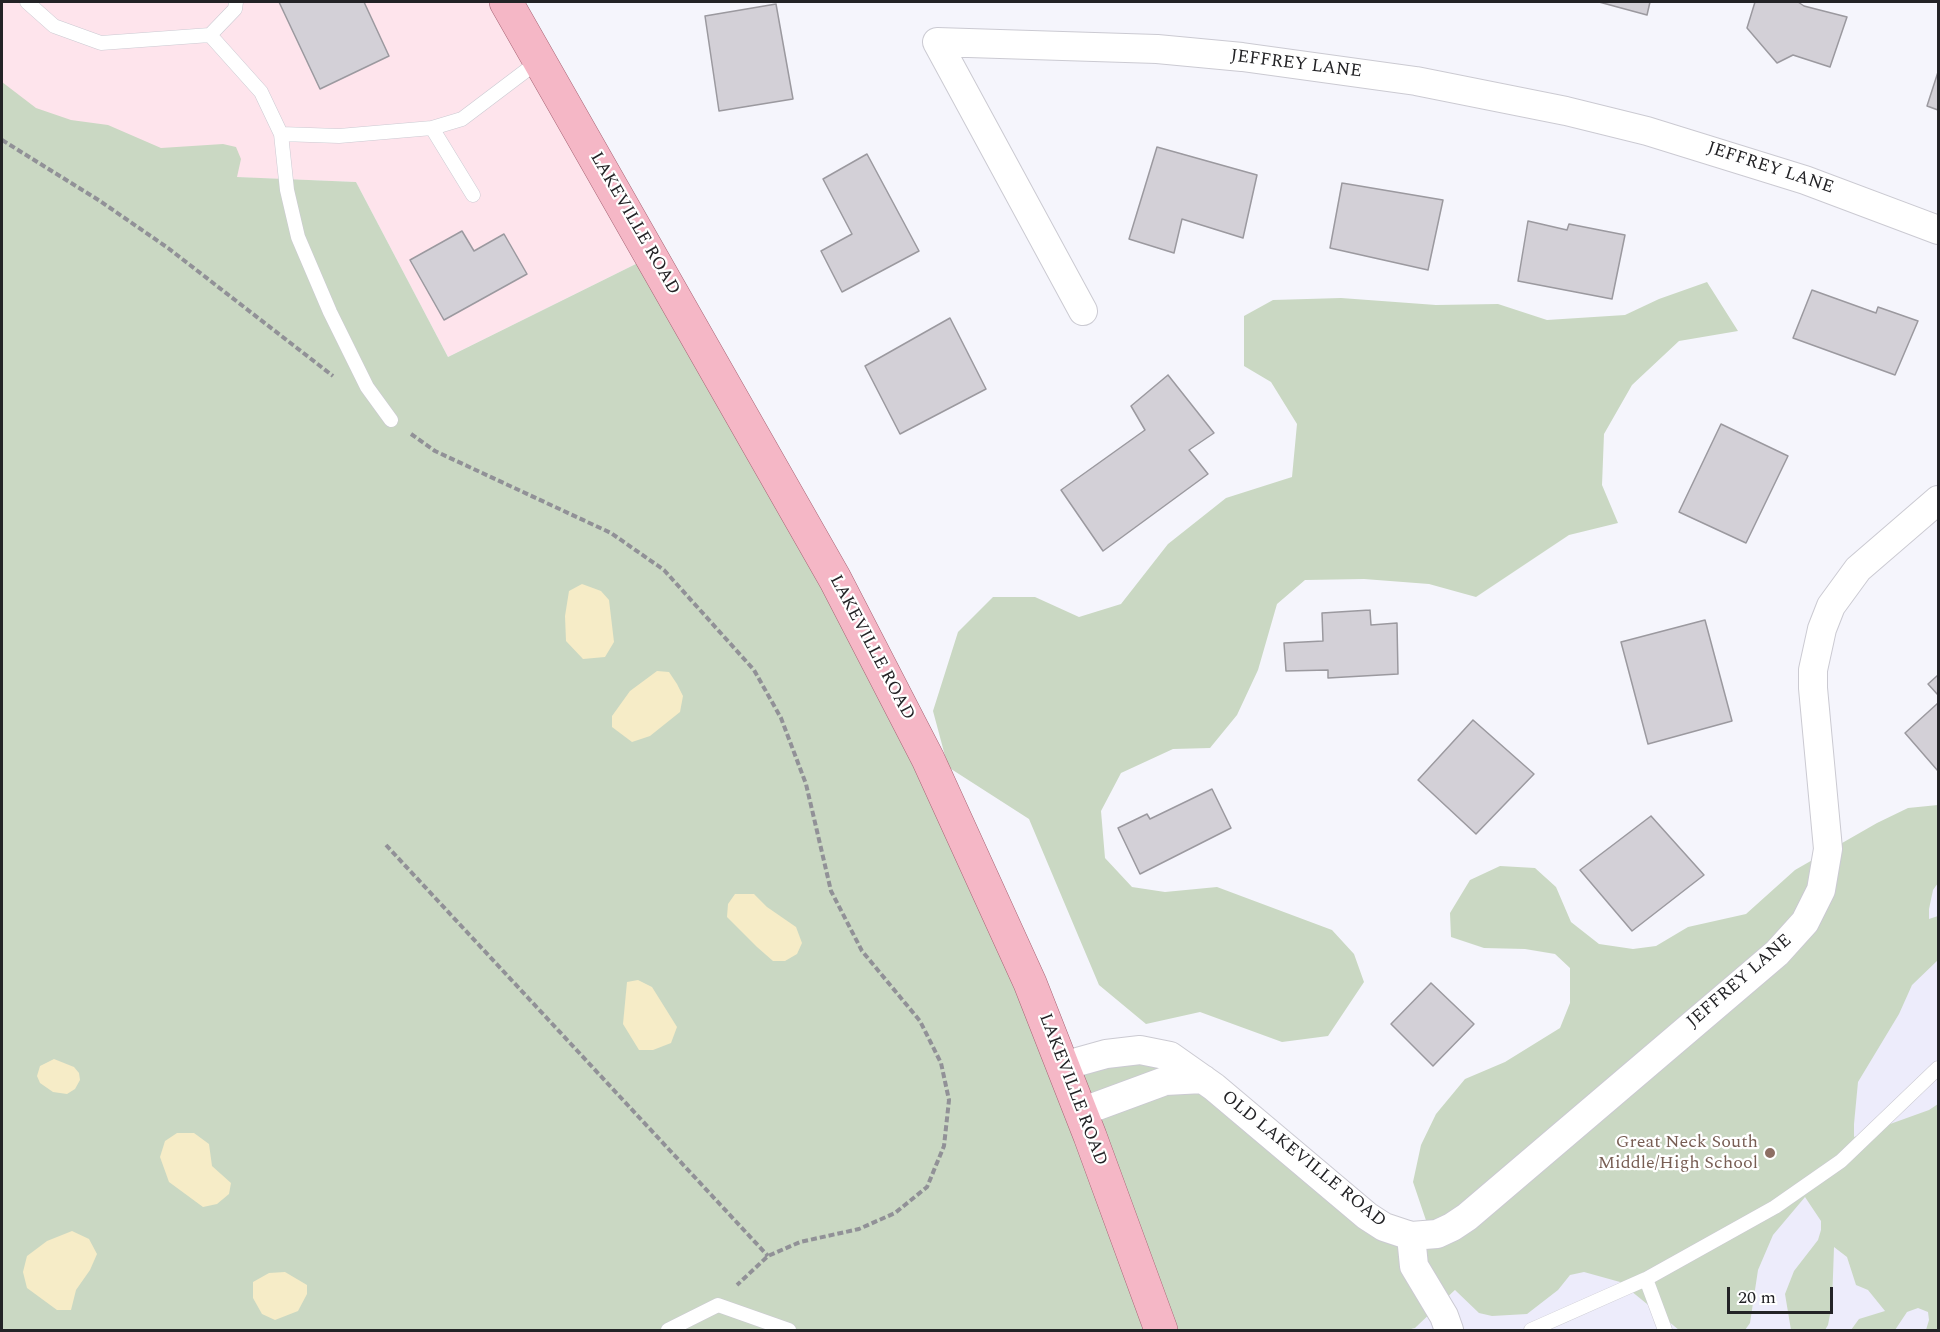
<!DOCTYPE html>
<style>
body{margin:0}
#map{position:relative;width:1940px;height:1332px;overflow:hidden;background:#f5f5fc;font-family:Spectral,serif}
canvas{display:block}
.frame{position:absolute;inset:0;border:3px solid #232326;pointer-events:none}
.scale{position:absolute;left:1727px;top:1287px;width:106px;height:27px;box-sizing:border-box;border:3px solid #232326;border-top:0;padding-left:8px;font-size:18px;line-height:21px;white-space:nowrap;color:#232326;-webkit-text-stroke:4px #fff;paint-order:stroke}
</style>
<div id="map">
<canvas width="1940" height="1332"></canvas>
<div class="frame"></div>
<div class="scale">20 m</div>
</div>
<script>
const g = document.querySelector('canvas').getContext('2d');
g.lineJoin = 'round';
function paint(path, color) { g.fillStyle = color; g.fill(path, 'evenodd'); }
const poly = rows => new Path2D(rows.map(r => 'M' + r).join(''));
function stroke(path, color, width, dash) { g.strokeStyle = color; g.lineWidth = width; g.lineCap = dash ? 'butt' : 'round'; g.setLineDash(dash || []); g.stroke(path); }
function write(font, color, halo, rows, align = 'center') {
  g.font = font + ' Spectral,serif'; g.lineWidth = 4.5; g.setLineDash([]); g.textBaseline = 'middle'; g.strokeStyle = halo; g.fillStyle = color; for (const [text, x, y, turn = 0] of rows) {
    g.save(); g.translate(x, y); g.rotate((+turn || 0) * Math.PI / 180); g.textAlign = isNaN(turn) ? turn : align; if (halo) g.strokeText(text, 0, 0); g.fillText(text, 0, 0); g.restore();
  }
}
const industrial = poly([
 [2,2,514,2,658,253,448,357,356,182,206,176,2,97]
]);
const built = poly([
 [1938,864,1938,1330,1407,1330,1415,1328,1749,1016]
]);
const green = poly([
 [2,82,36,108,71,120,108,125,161,148,223,144,236,147,241,159,237,177,356,182,448,357,658,253,1073,1071,1162,1058,1377,1232,1433,1241,1413,1182,1421,1145,1436,1114,1465,1079,1505,1062,1560,1028,1570,1003,1570,968,1555,954,1525,949,1484,948,1451,937,1450,913,1470,880,1500,866,1535,868,1556,887,1571,922,1599,944,1633,949,1656,946,1688,927,1746,914,1795,870,1877,823,1908,808,1938,805,1938,883,1933,890,1929,909,1929,919,1938,916,1938,960,1912,985,1899,1014,1858,1082,1854,1124,1854,1137,1929,1110,1938,1104,1938,1330,1926,1330,1929,1320,1928,1312,1918,1308,1907,1312,1895,1330,1851,1330,1859,1319,1885,1311,1868,1290,1856,1285,1847,1257,1834,1247,1832,1304,1828,1325,1825,1330,1791,1330,1785,1294,1794,1271,1818,1240,1821,1230,1821,1221,1805,1197,1773,1235,1758,1270,1750,1323,1745,1330,1679,1330,1620,1282,1584,1272,1570,1275,1558,1290,1527,1314,1492,1316,1479,1313,1455,1290,1415,1328,1407,1330,2,1330],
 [1707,282,1738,331,1679,341,1632,385,1604,434,1602,485,1618,523,1569,535,1476,597,1429,584,1364,579,1305,580,1277,604,1258,670,1237,715,1210,748,1173,749,1121,773,1101,811,1105,858,1132,887,1165,892,1217,887,1332,930,1354,954,1364,982,1328,1036,1282,1042,1200,1012,1146,1024,1099,985,1029,819,948,767,933,711,958,632,993,597,1035,597,1079,617,1121,604,1168,544,1226,498,1292,477,1297,424,1271,382,1244,366,1244,316,1273,300,1341,298,1436,305,1498,304,1547,320,1625,315,1659,299]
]);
const sand = poly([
 [582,584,601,591,609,600,614,642,605,657,583,659,566,641,565,616,569,591],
 [657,671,669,672,677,684,683,696,680,712,650,736,632,742,612,727,612,716,630,691],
 [735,894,754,894,767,907,796,927,802,943,797,954,785,961,773,961,757,947,727,917,728,904],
 [638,980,652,987,677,1027,671,1043,653,1050,639,1050,623,1024,627,982],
 [54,1059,74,1067,79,1073,80,1080,75,1089,67,1094,53,1092,40,1083,37,1076,40,1066],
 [177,1133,194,1133,209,1144,212,1166,231,1183,229,1194,217,1204,203,1207,169,1182,160,1157,165,1141],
 [72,1231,89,1239,97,1254,90,1270,76,1290,71,1310,57,1310,27,1288,23,1272,27,1256,47,1241],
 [285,1272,307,1285,307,1294,298,1311,275,1320,262,1314,253,1298,253,1282,269,1273]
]);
const building = poly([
 [279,2,364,2,389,56,320,89,279,2],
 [1599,2,1650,2,1647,15,1599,2],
 [1755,2,1798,2,1804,6,1847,17,1830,67,1793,55,1777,63,1747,28,1755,2],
 [776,4,793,99,719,111,705,16,776,4],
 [1938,72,1938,110,1927,106,1938,72],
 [1157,147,1257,175,1243,238,1182,219,1174,253,1129,239,1157,147],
 [867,154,919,251,842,292,821,251,852,234,823,179,867,154],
 [1342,183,1443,200,1428,270,1330,248,1342,183],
 [1528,221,1567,230,1569,224,1625,235,1612,299,1518,281,1528,221],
 [462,231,474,251,504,234,527,274,444,320,410,260,462,231],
 [1812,290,1876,313,1878,307,1918,321,1895,375,1793,338,1812,290],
 [950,318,986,389,900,434,865,366,950,318],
 [1168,375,1214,433,1189,450,1208,474,1103,551,1061,490,1145,430,1131,406,1168,375],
 [1721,424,1788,456,1746,543,1679,512,1721,424],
 [1370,610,1371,625,1397,623,1398,674,1328,678,1328,670,1286,671,1284,643,1323,641,1322,613,1370,610],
 [1705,620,1732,721,1648,744,1621,642,1705,620],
 [1938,675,1938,695,1928,684,1938,675],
 [1938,703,1938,771,1905,733,1938,703],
 [1473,720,1534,774,1476,834,1418,780,1473,720],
 [1212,789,1231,828,1140,874,1118,828,1147,814,1150,819,1212,789],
 [1651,816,1704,875,1632,931,1580,870,1651,816],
 [1431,983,1474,1024,1433,1066,1391,1024,1431,983]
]);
const path = poly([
 [2,140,100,201,168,248,333,376],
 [411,434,435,451,611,533,664,570,754,670,781,718,806,784,831,891,862,951,920,1021,941,1063,949,1100,944,1146,927,1187,895,1213,859,1229,800,1242,768,1256,737,1285],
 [386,845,768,1256]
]);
const lane = poly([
 [27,2,54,26,101,43,210,35,235,9,236,2],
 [210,35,261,92,281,134,287,190,298,237,330,312,367,387,391,420],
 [432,128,473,195],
 [281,134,339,136,432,128,462,119,540,60],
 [1646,1279,1665,1330],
 [668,1330,718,1305,789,1330],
 [1531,1330,1646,1279,1775,1207,1841,1161,1938,1068]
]);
const street = poly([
 [1083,311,937,42,1157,49,1242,57,1416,81,1566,111,1647,131,1805,180,1938,230],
 [1063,1066,1106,1054,1140,1050,1170,1056,1214,1087,1367,1216,1384,1227,1411,1236,1437,1234,1452,1227,1467,1217,1777,953,1805,922,1821,890,1828,849,1813,688,1813,670,1822,629,1831,606,1858,569,1938,500],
 [1081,1112,1165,1081,1203,1079],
 [1411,1236,1414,1266,1444,1316,1449,1330]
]);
const primary = poly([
 [506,2,835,579,928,759,1030,983,1090,1136,1161,1330]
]);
const markers = [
 [1770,1153,6,"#8d6e63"]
];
const streetNames = [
 ["JEFFREY LANE",1296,65,7],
 ["JEFFREY LANE",1770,169,18],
 ["LAKEVILLE ROAD",634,224,60],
 ["LAKEVILLE ROAD",871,648,62],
 ["JEFFREY LANE",1740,982,-41],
 ["LAKEVILLE ROAD",1072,1090,69],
 ["OLD LAKEVILLE ROAD",1303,1160,39]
];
const educationNames = [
 ["Great Neck South",1758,1143],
 ["Middle/High School",1758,1164]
];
paint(industrial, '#fee4ec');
paint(built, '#edecfb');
paint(green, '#cad8c3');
paint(sand, '#f6ecc7');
paint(building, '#d3d0d7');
stroke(building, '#9b999f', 1.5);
stroke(lane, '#cbcad2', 15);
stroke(street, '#cbcad2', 30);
stroke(primary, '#a76475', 34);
stroke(path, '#919197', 4, [6, 3]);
stroke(lane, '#fff', 14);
stroke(street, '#fff', 28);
stroke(primary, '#f5b7c6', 33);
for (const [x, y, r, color] of markers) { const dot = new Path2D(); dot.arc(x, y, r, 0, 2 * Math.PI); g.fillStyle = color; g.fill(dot); stroke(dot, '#fff', 2); }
write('18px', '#232326', '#fff', streetNames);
write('18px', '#785e54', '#fff', educationNames, 'right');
</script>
